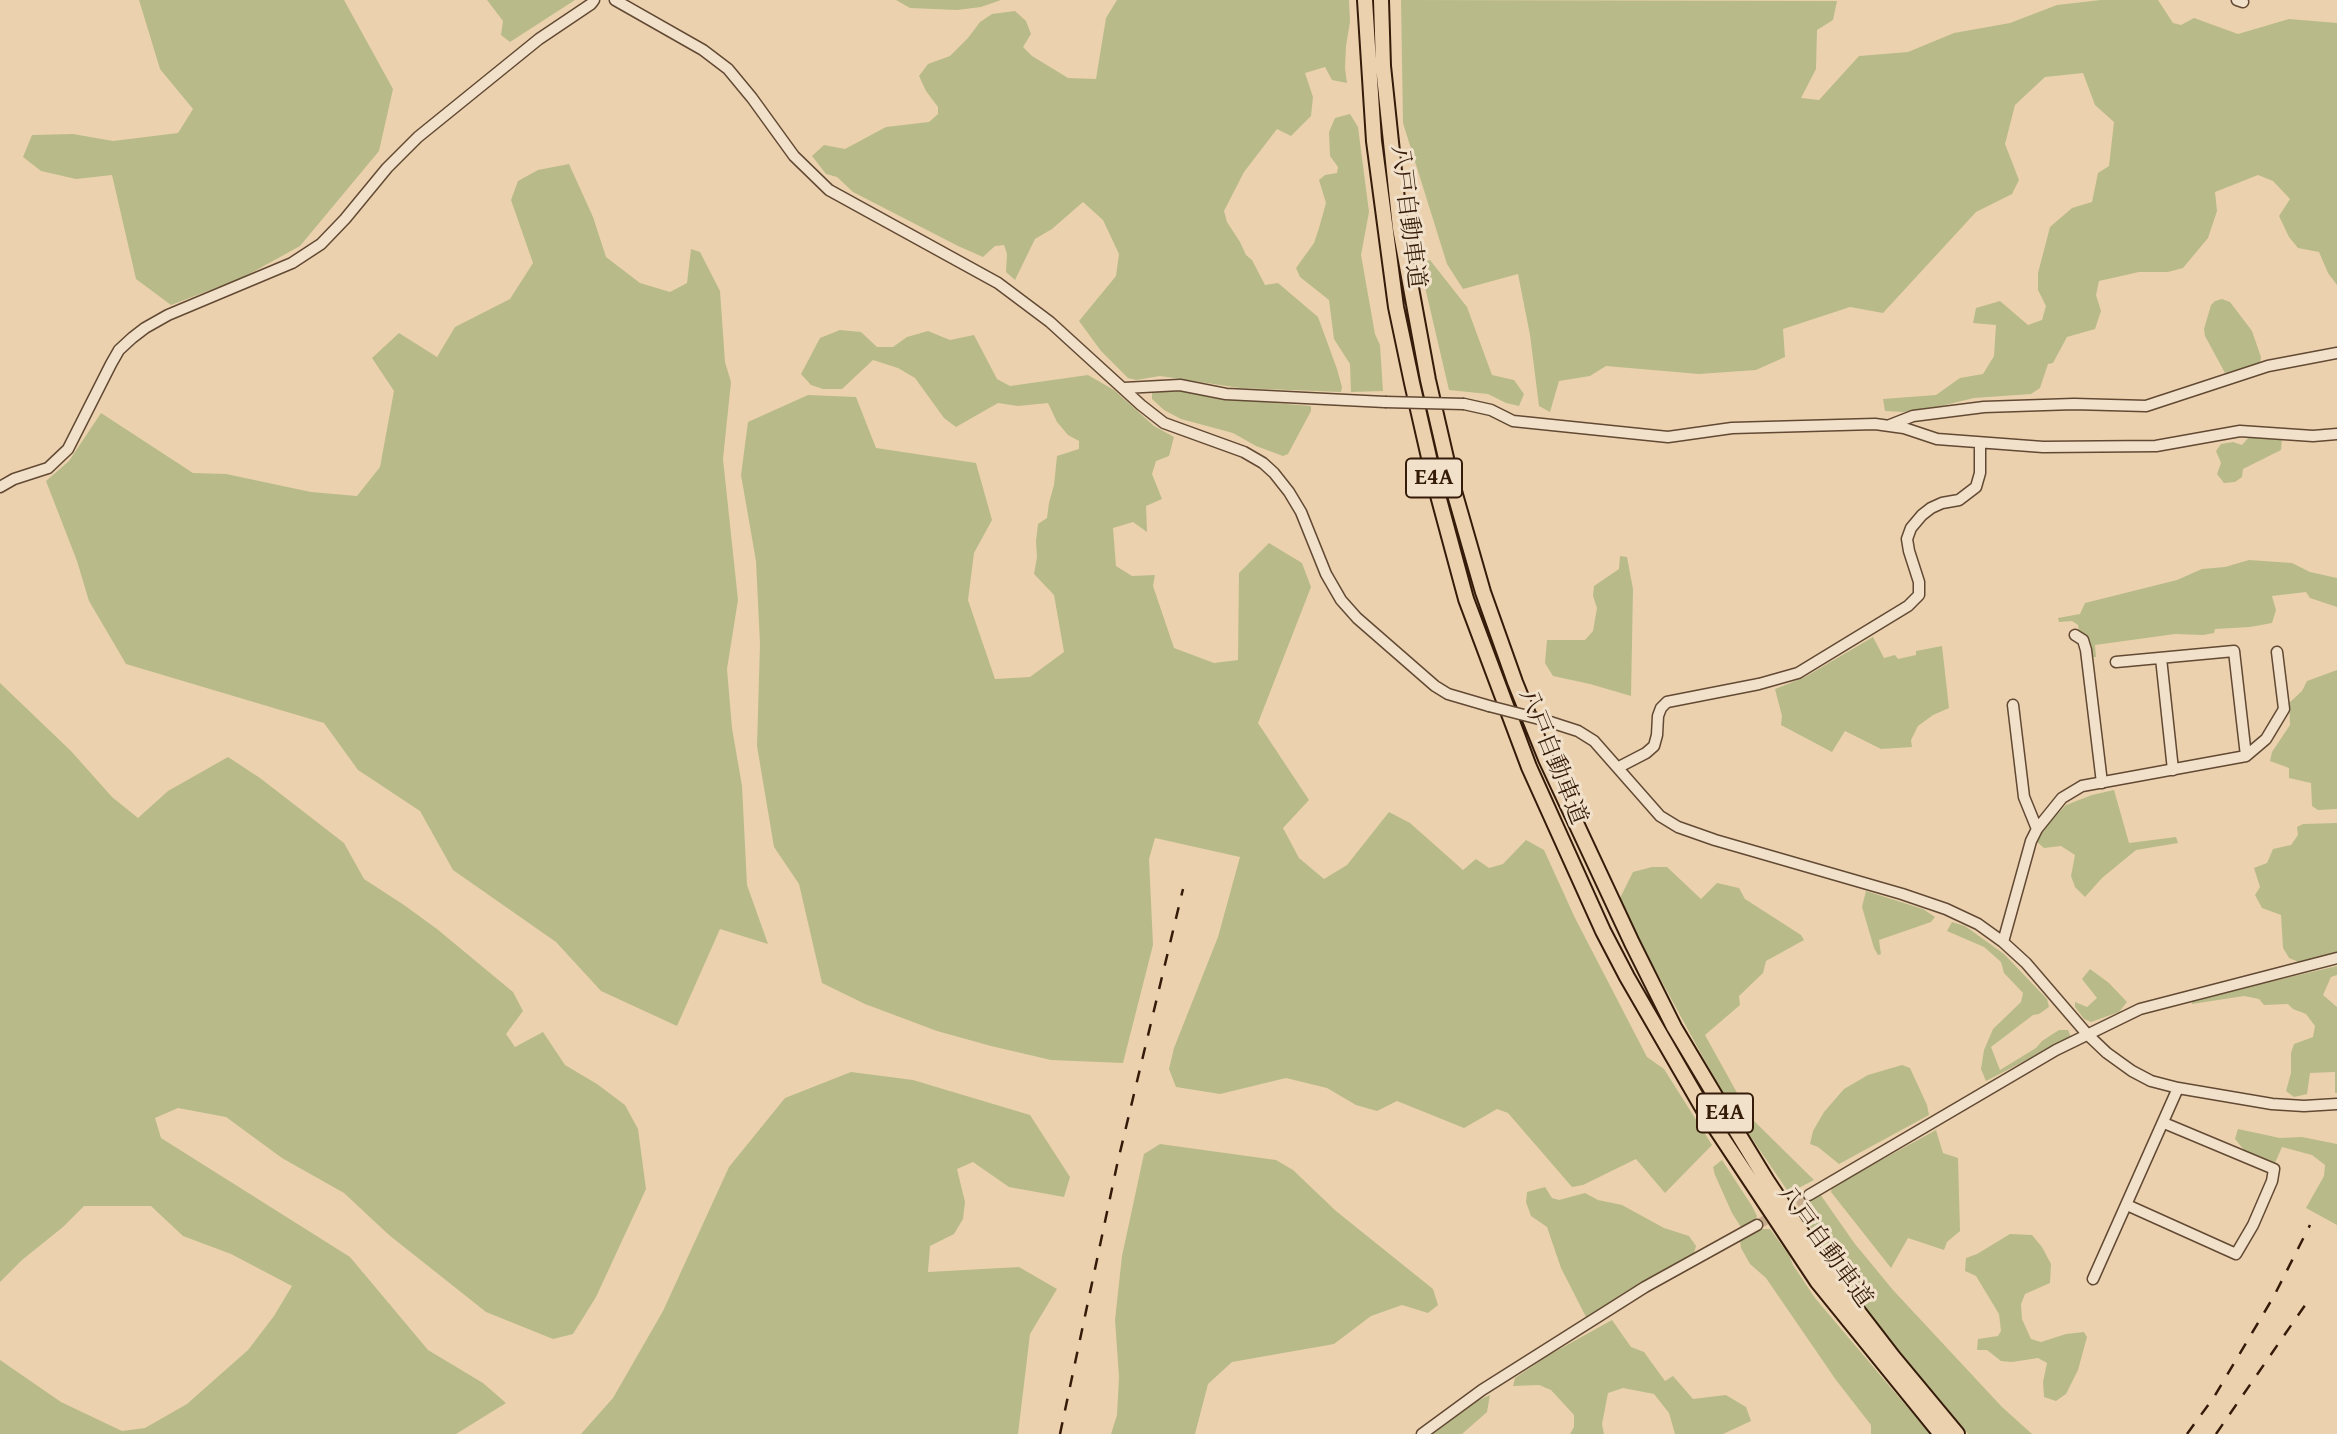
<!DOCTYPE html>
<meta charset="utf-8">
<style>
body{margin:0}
canvas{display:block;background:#ebd1ae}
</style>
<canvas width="2337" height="1434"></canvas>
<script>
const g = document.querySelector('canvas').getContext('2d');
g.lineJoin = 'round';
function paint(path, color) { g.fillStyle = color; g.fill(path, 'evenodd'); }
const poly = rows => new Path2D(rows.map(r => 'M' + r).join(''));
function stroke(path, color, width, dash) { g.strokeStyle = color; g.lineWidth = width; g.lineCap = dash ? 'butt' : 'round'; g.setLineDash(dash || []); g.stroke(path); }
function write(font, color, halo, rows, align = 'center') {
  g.font = font + ' "Gentium Book Plus","Noto Serif JP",serif'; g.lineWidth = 6; g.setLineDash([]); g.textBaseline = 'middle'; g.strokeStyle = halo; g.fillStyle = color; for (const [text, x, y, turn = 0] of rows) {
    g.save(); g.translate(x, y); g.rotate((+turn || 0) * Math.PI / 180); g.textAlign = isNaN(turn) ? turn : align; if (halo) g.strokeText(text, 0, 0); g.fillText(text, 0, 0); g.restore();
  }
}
const green = poly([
 [139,0,344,0,393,89,379,151,300,246,242,278,171,305,136,279,112,175,76,179,41,171,23,157,32,135,73,134,113,141,178,133,193,109,160,69],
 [487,0,575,0,510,42,501,35,503,21],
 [896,0,1001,0,981,7,957,10,910,8],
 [1117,0,1349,0,1350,22,1346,46,1345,68,1347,83,1332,80,1325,67,1305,73,1313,97,1311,116,1291,136,1277,129,1244,172,1224,211,1227,222,1240,242,1246,255,1252,260,1265,285,1278,283,1318,317,1337,369,1342,387,1341,392,1240,388,1160,376,1136,380,1128,378,1101,351,1079,321,1116,276,1119,254,1103,220,1083,202,1052,229,1035,239,1015,280,1006,272,1007,254,1004,245,995,246,983,257,958,246,853,192,837,177,826,174,812,156,824,145,845,149,886,127,929,122,938,114,938,107,926,91,919,76,928,64,950,56,968,38,980,22,992,14,1015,11,1026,21,1031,34,1023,47,1032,56,1068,78,1096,79,1106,18],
 [1401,0,1837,1,1833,20,1817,30,1816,69,1801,98,1819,100,1859,56,1908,52,1954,33,2010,23,2057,5,2101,0,2158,0,2173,23,2181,25,2194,18,2238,34,2289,19,2337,23,2337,285,2328,273,2319,252,2298,248,2289,237,2279,216,2290,199,2273,181,2258,175,2215,192,2217,211,2208,238,2183,268,2168,272,2139,272,2099,281,2096,295,2101,311,2095,329,2067,337,2053,363,2048,364,2040,388,2031,394,1974,398,1941,406,1903,412,1885,411,1883,399,1936,395,1960,378,1983,374,1994,356,1996,325,1973,323,1976,308,2000,301,2028,325,2042,320,2046,306,2038,290,2038,273,2050,227,2072,208,2092,202,2098,173,2109,166,2114,122,2095,105,2083,73,2045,77,2015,105,2005,144,2019,180,2012,194,1976,212,1883,313,1850,307,1783,329,1785,357,1756,370,1699,374,1606,366,1590,376,1559,381,1550,412,1539,406,1530,335,1518,274,1463,289,1447,264,1403,123],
 [1350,114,1358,127,1369,212,1361,255,1375,334,1380,345,1383,391,1351,392,1350,364,1334,339,1329,300,1300,277,1296,268,1314,243,1319,228,1326,203,1319,180,1325,175,1337,173,1338,167,1330,156,1329,132,1335,118],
 [569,164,593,217,606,257,640,283,670,292,687,283,691,249,700,252,720,291,725,362,731,382,723,459,738,600,727,669,732,728,742,786,747,885,768,944,720,929,677,1026,601,991,556,942,453,870,420,811,358,770,324,723,126,664,89,601,77,561,46,481,69,461,101,413,193,473,226,474,311,492,357,496,380,467,394,391,372,358,399,333,437,357,455,327,510,299,533,263,511,200,518,181,538,170],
 [1430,260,1467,307,1492,375,1514,380,1524,394,1519,406,1506,403,1488,394,1449,390,1425,287,1424,262],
 [2222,299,2230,302,2252,331,2261,357,2260,364,2225,373,2205,336,2204,329,2211,305,2215,301],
 [840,330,861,332,877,347,893,347,907,337,928,331,950,340,974,335,997,379,1010,386,1088,375,1114,390,1154,426,1174,437,1169,456,1156,461,1152,474,1162,499,1146,506,1147,532,1133,522,1113,528,1116,566,1132,576,1155,575,1153,586,1174,648,1214,663,1238,660,1239,573,1269,543,1302,563,1311,587,1258,723,1309,800,1283,828,1299,858,1324,879,1347,865,1389,812,1410,823,1463,870,1476,859,1489,868,1503,864,1526,840,1544,850,1575,918,1647,1057,1664,1069,1712,1145,1665,1193,1636,1159,1583,1185,1572,1187,1508,1113,1497,1109,1464,1128,1397,1101,1377,1111,1356,1105,1327,1088,1286,1078,1220,1094,1176,1087,1169,1069,1174,1048,1218,937,1240,857,1155,838,1149,859,1153,945,1123,1063,1051,1060,991,1046,937,1031,865,1004,822,983,799,884,774,847,757,746,760,644,756,561,741,475,748,422,808,395,856,397,876,448,976,463,992,520,974,553,968,600,995,679,1030,677,1064,652,1054,595,1034,574,1037,557,1036,541,1038,524,1047,518,1049,503,1054,485,1057,456,1079,449,1079,441,1068,435,1057,422,1048,403,1018,406,998,403,956,427,944,418,915,378,898,368,873,360,842,389,823,389,811,385,801,374,820,338],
 [1178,388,1226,399,1311,406,1311,411,1288,454,1283,456,1256,446,1233,433,1181,419,1164,410,1152,399,1152,392],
 [2267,436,2282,438,2281,450,2243,469,2242,477,2235,482,2224,483,2217,474,2221,463,2216,451,2221,444,2233,442,2242,445,2249,437],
 [1620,556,1627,557,1633,589,1631,696,1590,684,1553,676,1545,663,1547,640,1585,640,1593,631,1597,608,1593,596,1594,586,1619,569],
 [2249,560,2292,563,2310,572,2337,578,2337,607,2310,598,2306,592,2272,596,2276,610,2272,623,2250,627,2215,629,2214,633,2203,635,2175,634,2095,645,2096,657,2092,657,2079,634,2078,625,2072,621,2059,622,2058,618,2080,614,2085,603,2177,580,2202,569,2225,567],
 [1873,637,1884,658,1895,655,1898,659,1916,655,1916,651,1942,646,1949,708,1933,715,1918,726,1911,740,1912,747,1881,749,1845,731,1832,752,1781,725,1782,716,1775,689,1805,677],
 [2337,670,2337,809,2318,810,2312,806,2311,783,2289,778,2289,768,2270,761,2272,752,2290,725,2289,703,2302,691,2307,681],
 [0,683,71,751,112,797,138,818,168,791,228,757,260,778,344,843,364,879,404,905,437,929,513,992,523,1011,506,1034,515,1047,543,1032,565,1065,597,1084,625,1105,638,1129,646,1189,596,1297,573,1334,553,1339,486,1312,389,1235,344,1193,282,1158,226,1117,178,1108,155,1118,161,1138,350,1257,428,1350,483,1383,506,1403,456,1434,0,1434,0,1360,61,1402,122,1431,145,1428,187,1404,248,1350,274,1316,292,1286,231,1254,183,1236,151,1206,84,1206,63,1227,22,1260,0,1282],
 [2114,790,2129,843,2176,837,2178,843,2136,850,2102,878,2085,897,2075,887,2071,876,2075,855,2061,846,2044,848,2037,842,2042,830,2066,805,2092,795],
 [2337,823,2337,953,2301,963,2289,958,2283,948,2281,915,2262,908,2255,895,2260,887,2254,868,2267,863,2273,849,2291,845,2298,835,2297,827,2303,824],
 [1652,867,1667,867,1701,899,1717,883,1739,888,1745,899,1801,935,1804,940,1766,961,1763,973,1739,996,1740,1005,1705,1035,1751,1118,1814,1180,1789,1193,1742,1124,1705,1061,1637,936,1620,898,1633,872],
 [1866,891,1923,909,1935,917,1931,922,1879,940,1881,954,1878,955,1874,948,1862,907],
 [1952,922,1965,926,2004,954,2047,999,2049,1007,2039,1014,2033,1015,1991,1047,2000,1070,2036,1048,2042,1041,2059,1030,2068,1030,2071,1037,1986,1081,1981,1069,1984,1050,1993,1029,2021,1002,2023,993,2004,973,2001,962,1984,947,1947,931],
 [2337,966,2337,975,2331,977,2323,995,2337,1007,2337,1093,2335,1093,2335,1072,2310,1073,2307,1094,2294,1097,2286,1091,2291,1073,2291,1053,2294,1044,2313,1037,2315,1026,2306,1014,2293,1009,2288,1004,2264,1005,2259,999,2244,996,2192,1004,2192,1000],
 [2090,969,2109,983,2127,1002,2119,1012,2091,1022,2084,1019,2075,1007,2075,1002,2087,1007,2097,998,2082,979],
 [1902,1065,1910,1068,1927,1105,1929,1115,1839,1164,1818,1147,1810,1144,1813,1131,1824,1112,1844,1089,1868,1075],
 [851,1072,913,1080,1030,1115,1070,1177,1064,1197,1009,1187,973,1162,957,1169,965,1202,963,1219,954,1234,930,1246,928,1272,1019,1267,1057,1289,1030,1334,1018,1434,581,1434,613,1398,663,1311,729,1167,785,1098],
 [2238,1129,2280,1138,2302,1137,2337,1144,2337,1225,2306,1208,2324,1176,2325,1165,2312,1155,2282,1147,2275,1163,2244,1150,2235,1139],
 [1936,1130,1943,1153,1958,1158,1960,1231,1947,1242,1944,1250,1908,1238,1891,1268,1831,1192,1832,1187],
 [1160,1144,1276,1160,1293,1170,1336,1211,1433,1289,1438,1305,1428,1313,1402,1305,1371,1316,1334,1344,1232,1362,1208,1384,1195,1434,1111,1434,1117,1415,1119,1377,1115,1320,1122,1256,1144,1154],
 [1722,1160,1752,1206,1757,1216,1755,1221,1760,1229,1770,1229,1789,1255,1793,1265,1815,1298,1930,1434,1871,1434,1871,1425,1836,1380,1766,1278,1750,1264,1741,1248,1740,1241,1746,1235,1732,1213,1715,1175,1713,1167],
 [1545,1187,1552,1198,1559,1200,1585,1193,1598,1200,1622,1205,1664,1228,1689,1236,1696,1246,1694,1253,1628,1290,1586,1317,1561,1268,1547,1227,1531,1216,1526,1202,1527,1192],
 [1820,1194,1855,1244,1893,1290,2002,1407,2032,1434,1968,1434,1930,1392,1855,1294,1799,1210],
 [2010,1234,2032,1235,2042,1247,2051,1264,2050,1283,2025,1294,2021,1304,2022,1319,2031,1339,2041,1342,2066,1334,2084,1332,2087,1337,2078,1370,2066,1394,2056,1401,2044,1397,2043,1382,2047,1363,2038,1358,2012,1362,2001,1361,1987,1350,1977,1350,1978,1339,1998,1336,2001,1331,1999,1314,1976,1276,1965,1271,1966,1258,1977,1254],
 [1612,1320,1631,1347,1644,1352,1665,1381,1673,1376,1693,1399,1726,1395,1746,1407,1751,1421,1723,1434,1675,1434,1669,1413,1654,1394,1623,1388,1608,1393,1602,1424,1604,1434,1570,1434,1574,1427,1574,1415,1551,1390,1539,1385,1513,1386,1515,1378,1549,1355],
 [1490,1395,1487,1412,1462,1434,1433,1434,1477,1401]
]);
const minorTunnel = poly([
 [1757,1225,1809,1195]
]);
const minor = poly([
 [615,0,703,50,728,69,752,98,794,156,829,190,998,283,1050,322,1141,405,1164,423,1244,452,1263,463,1274,473,1289,492,1301,512,1326,574,1341,600,1357,618,1435,686,1448,694,1489,706],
 [2237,0,2243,2],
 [1124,388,1180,385,1226,394,1385,402],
 [1464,404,1491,410,1513,421,1668,437,1732,428,1875,424,1904,428,1937,439,2043,447,2156,446,2240,431,2313,436,2337,434],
 [1890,425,1913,416,1984,407,2074,404,2146,406,2268,366,2337,353],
 [0,487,14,479,48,468,68,449,111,364,119,350,132,338,145,328,168,315,292,263,321,244,345,219,387,168,418,137,539,39,591,4,594,0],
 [2075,635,2083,640,2086,650,2102,783],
 [2161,658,2173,770],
 [2116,662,2234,651,2246,756],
 [2013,705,2024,797,2037,829],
 [1547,721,1578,731,1594,741,1660,816,1678,827,1715,840,1902,894,1946,909,1978,924,2003,942,2026,963,2087,1034,2107,1053,2132,1071,2151,1081,2178,1088,2272,1104,2304,1106,2337,1104],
 [1619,767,1646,753,1654,746,1657,735,1658,716,1661,708,1667,702,1759,684,1798,673,1908,606,1919,595,1919,582,1909,551,1907,539,1911,528,1922,515,1931,508,1942,503,1959,500,1976,487,1980,473,1980,443],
 [2003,942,2031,841,2037,829,2062,798,2082,786,2246,756,2266,739,2284,709,2277,652],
 [1809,1195,2056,1050,2140,1009,2337,958],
 [2127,1205,2236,1254,2253,1225,2272,1181,2274,1169,2164,1123],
 [2093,1279,2178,1088],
 [1422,1434,1482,1390,1645,1287,1757,1225]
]);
const highway = poly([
 [1365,0,1374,141,1396,307,1412,383,1436,488,1466,599,1529,767,1603,931,1627,977,1705,1112,1817,1281,1941,1434],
 [1381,0,1383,66,1400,228,1428,380,1452,484,1483,592,1515,682,1546,759,1632,943,1674,1027,1720,1104,1767,1181,1829,1274,1893,1357,1957,1434]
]);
const rail = poly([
 [1060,1434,1117,1165,1183,889],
 [2187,1434,2214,1397,2274,1296,2310,1225],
 [2216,1434,2310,1298]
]);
const minorBridge = poly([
 [1385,402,1464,404],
 [1489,706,1547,721]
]);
const shields = [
 [1434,478,56],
 [1725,1113,56]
];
const shieldNames = [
 ["E4A",1434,478],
 ["E4A",1725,1113]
];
const streetNames = [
 ["八戸自動車道",1407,217,83],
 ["八戸自動車道",1552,757,68],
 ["八戸自動車道",1824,1247,54]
];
paint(green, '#b8bb89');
stroke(minorTunnel, '#c7ad8d', 10, [10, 5]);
stroke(minor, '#624933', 13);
stroke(highway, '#351c0a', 18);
stroke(minor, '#f2e1ca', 10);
stroke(highway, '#ebd1ae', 14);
stroke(rail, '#351c0a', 2.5, [12, 12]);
stroke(minorBridge, '#624933', 13, []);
stroke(minorBridge, '#f2e1ca', 10);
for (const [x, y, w] of shields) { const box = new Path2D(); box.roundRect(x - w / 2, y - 19.5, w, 39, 5); g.fillStyle = '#f2e1ca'; g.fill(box); stroke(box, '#351c0a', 2); }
write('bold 23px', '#351c0a', null, shieldNames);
write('24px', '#351c0a', '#f2e1ca', streetNames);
</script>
